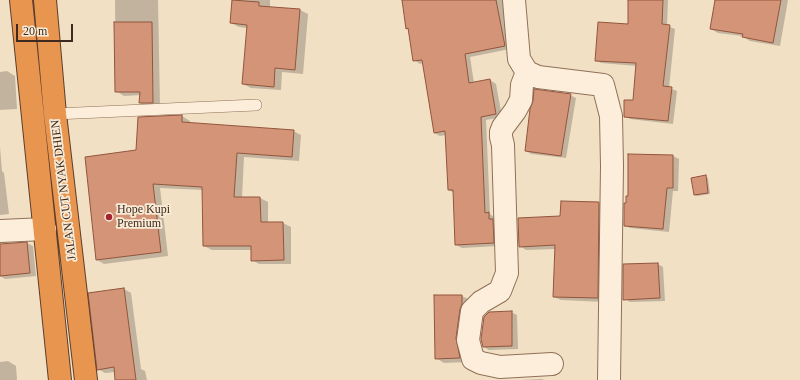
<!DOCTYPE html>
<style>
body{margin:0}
#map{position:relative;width:800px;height:380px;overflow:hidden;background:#f2e0c5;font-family:"Times New Roman",serif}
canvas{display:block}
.scale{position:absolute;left:16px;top:24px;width:57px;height:18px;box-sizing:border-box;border:2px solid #3e2a1e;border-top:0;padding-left:5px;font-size:12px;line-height:14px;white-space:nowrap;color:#3e2a1e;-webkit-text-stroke:3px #f9ebd6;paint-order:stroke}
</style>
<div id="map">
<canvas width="800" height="380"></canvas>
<div class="scale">20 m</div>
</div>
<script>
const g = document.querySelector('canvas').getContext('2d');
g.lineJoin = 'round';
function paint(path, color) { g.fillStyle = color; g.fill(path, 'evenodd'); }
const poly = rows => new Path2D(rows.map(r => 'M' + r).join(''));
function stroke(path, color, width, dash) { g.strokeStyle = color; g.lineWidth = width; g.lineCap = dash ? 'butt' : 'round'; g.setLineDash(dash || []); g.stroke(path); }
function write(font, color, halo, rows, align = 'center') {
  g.font = font + ' "Times New Roman",serif'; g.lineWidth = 3.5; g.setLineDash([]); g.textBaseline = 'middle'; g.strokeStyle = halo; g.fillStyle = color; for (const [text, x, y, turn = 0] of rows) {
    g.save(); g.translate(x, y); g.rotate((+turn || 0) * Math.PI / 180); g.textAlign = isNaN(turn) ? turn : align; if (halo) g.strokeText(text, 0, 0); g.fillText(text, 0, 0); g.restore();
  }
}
const shadow = poly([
 [115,0,158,0,160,106,147,107,140,103,141,95,124,96,116,91],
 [233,0,270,0,270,8,300,10,308,14,303,74,282,72,281,90,251,88,243,84,247,28,239,27,231,23],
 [403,0,508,0,508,7,503,8,510,49,470,57,474,83,490,80,496,84,502,117,486,120,490,214,494,217,499,246,462,248,456,245,454,193,449,190,446,135,440,136,434,133,423,63,420,64,414,60,409,30,407,28],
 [629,0,668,0,667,26,675,29,669,88,677,91,673,124,630,119,625,116,634,101,637,66,601,63,596,60,629,25],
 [716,0,788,0,780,46,750,41,742,36,718,33,711,29],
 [7,71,15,76,17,109,0,110,0,72],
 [570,95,576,98,566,158,531,154,526,151],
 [182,116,190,121,189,124,293,131,301,135,299,161,244,157,242,198,260,198,268,202,268,223,283,223,291,227,291,264,259,264,252,260,252,250,212,250,204,246,203,190,160,188,168,256,104,264,97,260,137,151],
 [0,147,2,171,4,173,9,214,0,215],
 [629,155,673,156,679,159,678,191,673,191,669,232,630,228,625,225,629,198],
 [705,176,708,178,710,194,697,196,694,195],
 [599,203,605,207,604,302,561,300,554,297,556,249,526,250,520,246],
 [27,243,33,246,36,276,5,279,0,276,0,245],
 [658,264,663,267,665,301,630,302,624,298],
 [124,289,131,293,141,369,145,371,147,380,116,380,115,372,105,373,98,369],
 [462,296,470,300,467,362,444,363,436,358],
 [511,312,517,315,518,349,489,350,484,347],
 [8,361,16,366,17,380,0,380,0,362],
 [542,379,544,380,522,380]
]);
const building = poly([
 [232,0,259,2,259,6,300,9,295,70,275,68,274,87,242,84,247,25,230,23,232,0],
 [402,0,496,0,505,46,465,54,469,83,490,79,496,114,481,117,485,213,489,212,489,219,493,219,494,243,455,245,453,190,448,190,445,131,434,133,422,60,413,61,408,28,406,29,402,0],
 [628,0,663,0,662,24,670,25,663,86,672,87,668,121,624,117,624,100,633,100,636,63,595,61,598,22,628,24,628,0],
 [715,0,781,0,773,43,742,37,743,34,710,29,715,0],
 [114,22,152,22,153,103,139,103,140,92,115,92,114,22],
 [534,89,571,94,561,156,525,151,530,109,533,101,534,89],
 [182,115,182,122,294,130,292,157,237,153,234,197,260,197,261,222,283,222,284,260,251,261,251,246,203,246,202,187,153,184,161,252,96,260,85,157,136,150,138,117,182,115],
 [628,154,673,155,673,188,667,188,663,229,624,226,624,203,626,203,626,196,628,196,628,154],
 [706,175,708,193,694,195,691,178,706,175],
 [561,201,599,202,598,298,553,297,555,245,519,247,518,218,560,216,561,201],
 [27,242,30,273,0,276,0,244,27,242],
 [658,263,660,298,623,300,623,264,658,263],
 [124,288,136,380,115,380,114,367,97,370,88,293,124,288],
 [434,295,462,295,462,304,460,309,456,338,460,358,435,359,434,295],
 [512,311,512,346,483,347,481,339,484,317,489,312,512,311]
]);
const lane = poly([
 [55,114,256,105]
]);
const street = poly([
 [514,0,519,59,527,72,538,77,603,85,611,116,612,166,609,380],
 [527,72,522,85,521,100,515,111,503,127,501,132,501,137,503,145,507,273,500,291,481,302,472,311,468,340,473,359,481,363,500,367,552,364],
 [0,231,45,229]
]);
const highway = poly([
 [21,0,60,380],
 [45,0,55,114,86,380]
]);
const markers = [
 [109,217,4,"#a42332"]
];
const streetNames = [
 ["JALAN CUT NYAK DHIEN",64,190,-97]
];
const poiNames = [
 ["Hope Kupi",117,210],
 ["Premium",117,224]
];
paint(shadow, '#0003');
paint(building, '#d49478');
stroke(building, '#91553c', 1);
stroke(lane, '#907059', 12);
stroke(street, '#907059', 24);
stroke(highway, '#5d3e2d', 24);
stroke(lane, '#fceeda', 11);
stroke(street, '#fceeda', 22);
stroke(highway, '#e8954f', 22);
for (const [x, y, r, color] of markers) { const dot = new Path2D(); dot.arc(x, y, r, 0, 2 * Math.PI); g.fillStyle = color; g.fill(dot); stroke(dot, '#f9ebd6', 1.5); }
write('12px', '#3e2a1e', '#f9ebd6', streetNames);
write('12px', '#3e2a1e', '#f9ebd6', poiNames, 'left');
</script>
